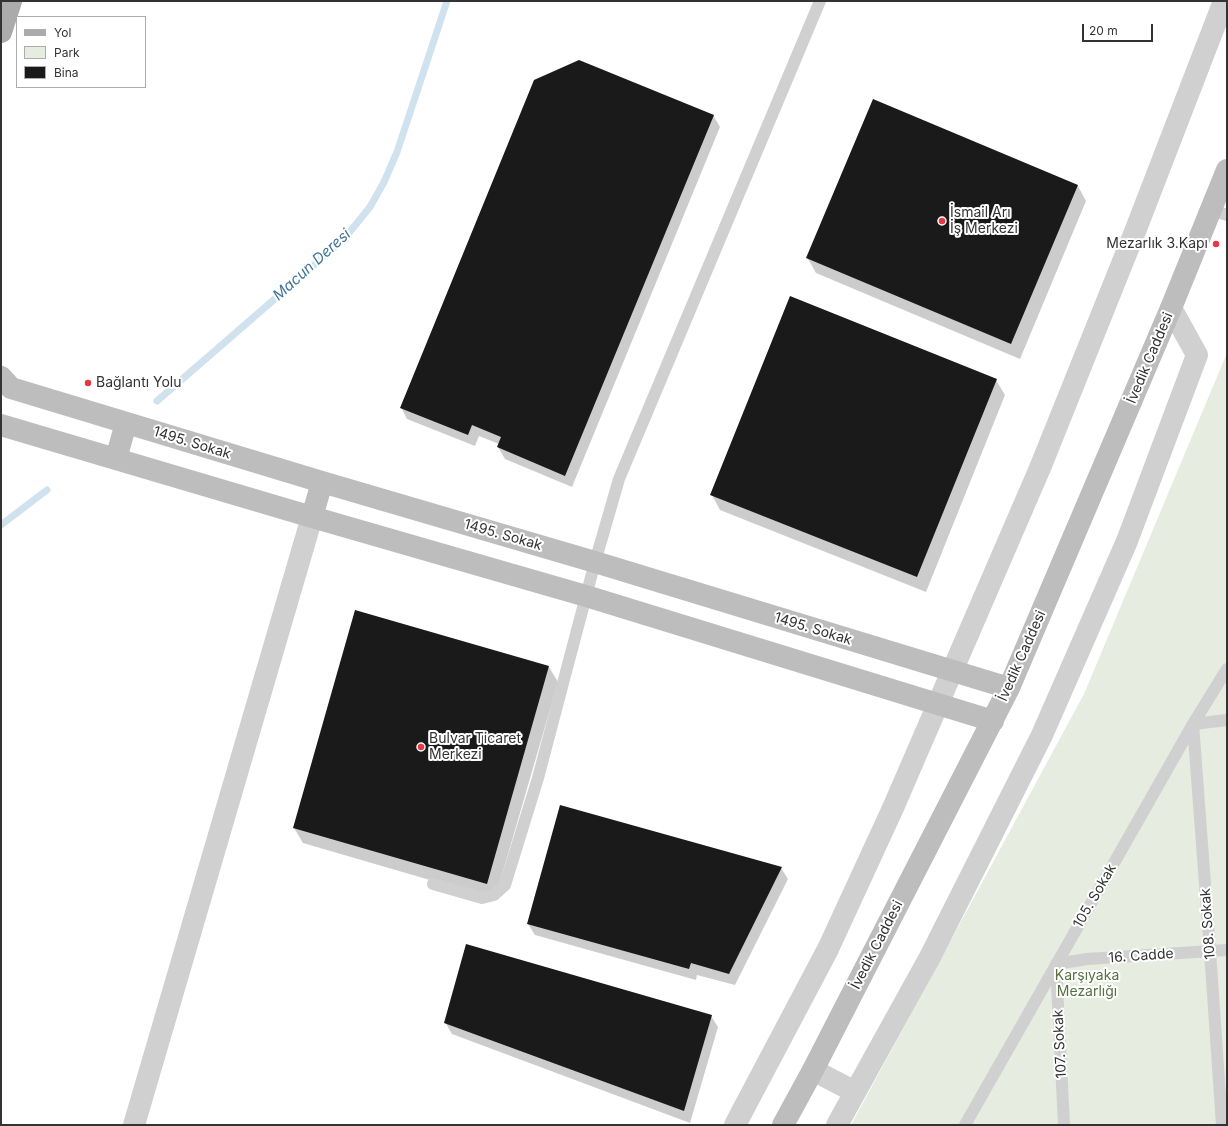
<!DOCTYPE html>
<meta charset="utf-8">
<style>
body{margin:0}
#map{position:relative;width:1228px;height:1126px;overflow:hidden;background:#fff;font-family:Inter,sans-serif}
canvas{display:block}
.frame{position:absolute;inset:0;border:2px solid #333;pointer-events:none}
.legend{position:absolute;left:16px;top:16px;width:130px;height:72px;box-sizing:border-box;background:#fff;border:1px solid #adadad;margin:0;padding:5px 7px;list-style:none;font-size:12px;color:#333}
.legend li{display:flex;align-items:center;gap:8px;height:20px}
.legend b{width:20px;border:1px solid #adadad}
.scale{position:absolute;left:1082px;top:24px;width:71px;height:18px;box-sizing:border-box;border:2px solid #333;border-top:0;padding-left:5px;font-size:12px;line-height:14px;white-space:nowrap;color:#333;-webkit-text-stroke:3px #fff;paint-order:stroke}
</style>
<div id="map">
<canvas width="1228" height="1126"></canvas>
<div class="frame"></div>
<ul class="legend">
<li><b style="height:5px;background:#ababab"></b>Yol</li>
<li><b style="height:11px;background:#e6ecdf"></b>Park</li>
<li><b style="height:11px;background:#1a1a1a"></b>Bina</li>
</ul>
<div class="scale">20 m</div>
</div>
<script>
const g = document.querySelector('canvas').getContext('2d');
g.lineJoin = 'round';
function paint(path, color) { g.fillStyle = color; g.fill(path, 'evenodd'); }
const poly = rows => new Path2D(rows.map(r => 'M' + r).join(''));
function stroke(path, color, width, dash) { g.strokeStyle = color; g.lineWidth = width; g.lineCap = dash ? 'butt' : 'round'; g.setLineDash(dash || []); g.stroke(path); }
function write(font, color, halo, rows, align = 'center') {
  g.font = font + ' Inter,sans-serif'; g.lineWidth = 4; g.setLineDash([]); g.textBaseline = 'middle'; g.strokeStyle = halo; g.fillStyle = color; for (const [text, x, y, turn = 0] of rows) {
    g.save(); g.translate(x, y); g.rotate((+turn || 0) * Math.PI / 180); g.textAlign = isNaN(turn) ? turn : align; if (halo) g.strokeText(text, 0, 0); g.fillText(text, 0, 0); g.restore();
  }
}
const green = poly([
 [1227,353,1227,1125,851,1125,1084,694]
]);
const shadow = poly([
 [713,115,720,127,572,487,505,459,498,447,499,444,479,436,475,446,407,419,401,407],
 [1078,186,1086,201,1020,359,816,273,807,257],
 [996,380,1005,395,926,592,720,510,712,495],
 [549,667,558,682,495,899,303,843,294,828],
 [781,868,788,879,735,985,697,975,696,980,535,935,528,924],
 [711,1016,718,1027,690,1123,452,1034,445,1022]
]);
const stream = poly([
 [157,401,344,239,370,207,384,182,397,152,447,1],
 [1,525,47,490]
]);
const building = poly([
 [579,60,714,115,565,476,497,447,501,437,472,425,468,435,400,408,534,80],
 [873,99,1078,185,1011,344,806,258],
 [790,296,997,379,917,577,710,495],
 [355,610,549,666,487,884,293,828],
 [560,805,782,867,729,974,691,963,689,969,527,924],
 [466,944,712,1015,684,1111,444,1023]
]);
const service = poly([
 [1211,210,1227,215],
 [433,884,482,898,494,895,505,885,538,778,595,562,619,479,820,1],
 [965,1125,1193,724,1227,669],
 [1064,1125,1056,964,1087,959,1227,950],
 [1222,1125,1210,951,1193,724,1227,720]
]);
const minor = poly([
 [813,1070,855,1092],
 [735,1125,828,949,893,808,1040,468,1136,229,1224,1],
 [837,1125,930,957,1042,735,1127,541,1197,355,1171,308]
]);
const tertiary = poly([
 [134,1125,312,517]
]);
const secondary = poly([
 [1,377,11,388,322,482,595,562,1009,688],
 [1,425,312,517,586,596,993,721],
 [116,459,126,423],
 [312,517,322,482],
 [783,1125,813,1070,1009,688,1171,308,1227,170]
]);
const primary = poly([
 [1,32,11,1]
]);
const markers = [
 [942,221,4,"#e63946"],
 [1216,244,4,"#e63946"],
 [88,383,4,"#e63946"],
 [421,747,4,"#e63946"]
];
const poiNames = [
 ["İsmail Arı",950,213],
 ["İş Merkezi",950,229],
 ["Mezarlık 3.Kapı",1208,244,"right"],
 ["Bağlantı Yolu",96,383],
 ["Bulvar Ticaret",429,739],
 ["Merkezi",429,755]
];
const streetNames = [
 ["İvedik Caddesi",1150,358,-67],
 ["1495. Sokak",192,443,17],
 ["1495. Sokak",503,535,16],
 ["1495. Sokak",813,629,17],
 ["İvedik Caddesi",1022,656,-66],
 ["105. Sokak",1095,896,-60],
 ["108. Sokak",1208,924,-94],
 ["İvedik Caddesi",877,945,-63],
 ["16. Cadde",1141,956,-4],
 ["107. Sokak",1060,1044,-93]
];
const parkNames = [
 ["Karşıyaka",1087,976],
 ["Mezarlığı",1087,992]
];
const waterNames = [
 ["Macun Deresi",312,265,-42]
];
paint(green, '#e6ecdf');
paint(shadow, '#0003');
stroke(stream, '#cfe2ee', 7);
paint(building, '#1a1a1a');
stroke(service, '#d0d0d0', 12);
stroke(minor, '#d0d0d0', 22);
stroke(tertiary, '#d0d0d0', 22);
stroke(secondary, '#bdbdbd', 22);
stroke(primary, '#ababab', 22);
for (const [x, y, r, color] of markers) { const dot = new Path2D(); dot.arc(x, y, r, 0, 2 * Math.PI); g.fillStyle = color; g.fill(dot); stroke(dot, '#fff', 1.5); }
write('14px', '#333', '#fff', poiNames, 'left');
write('14px', '#333', '#fff', streetNames);
write('14px', '#56703f', '#fff', parkNames);
write('italic 15px', '#3f7597', '#fff', waterNames);
</script>
